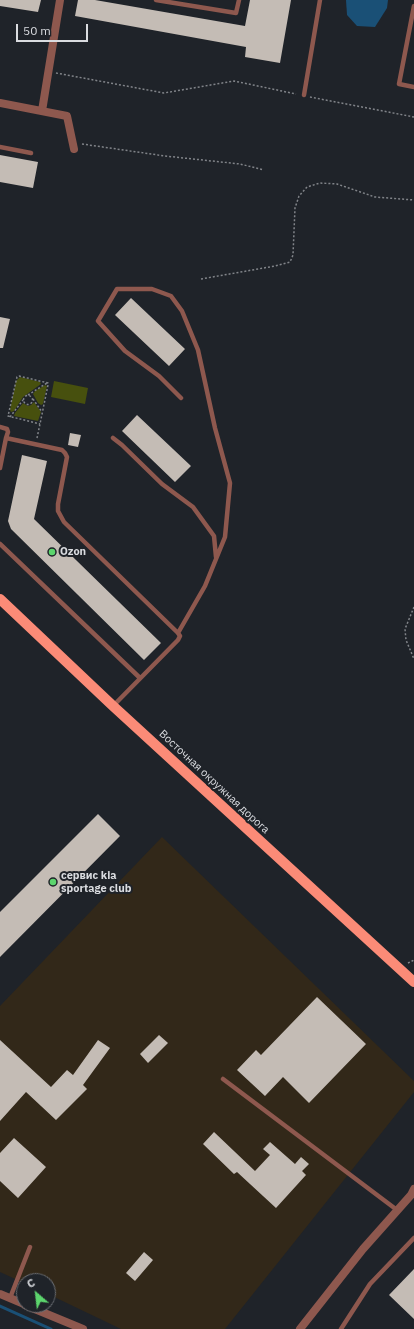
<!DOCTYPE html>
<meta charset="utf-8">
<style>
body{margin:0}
#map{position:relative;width:414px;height:1329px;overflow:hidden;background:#1f2329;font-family:"IBM Plex Sans",sans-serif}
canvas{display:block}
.north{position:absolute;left:16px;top:1273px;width:40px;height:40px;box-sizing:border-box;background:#1f2329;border:1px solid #6a6d72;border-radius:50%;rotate:332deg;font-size:11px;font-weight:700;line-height:16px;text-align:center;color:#dadce0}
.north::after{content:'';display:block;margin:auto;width:14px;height:18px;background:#5cd56d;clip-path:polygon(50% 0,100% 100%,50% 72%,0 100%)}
.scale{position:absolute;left:16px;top:24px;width:72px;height:18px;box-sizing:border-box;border:2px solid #dadce0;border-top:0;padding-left:5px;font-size:12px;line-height:14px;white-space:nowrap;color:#dadce0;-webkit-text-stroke:3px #1f2329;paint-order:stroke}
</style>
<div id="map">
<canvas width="414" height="1329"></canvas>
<div class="north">С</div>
<div class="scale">50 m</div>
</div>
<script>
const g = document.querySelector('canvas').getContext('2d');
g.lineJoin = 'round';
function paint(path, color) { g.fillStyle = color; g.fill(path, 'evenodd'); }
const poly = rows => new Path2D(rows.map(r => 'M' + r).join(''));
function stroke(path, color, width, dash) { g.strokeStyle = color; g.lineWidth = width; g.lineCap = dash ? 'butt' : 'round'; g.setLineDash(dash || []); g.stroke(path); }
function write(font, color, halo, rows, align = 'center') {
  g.font = font + ' "IBM Plex Sans",sans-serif'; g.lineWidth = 4; g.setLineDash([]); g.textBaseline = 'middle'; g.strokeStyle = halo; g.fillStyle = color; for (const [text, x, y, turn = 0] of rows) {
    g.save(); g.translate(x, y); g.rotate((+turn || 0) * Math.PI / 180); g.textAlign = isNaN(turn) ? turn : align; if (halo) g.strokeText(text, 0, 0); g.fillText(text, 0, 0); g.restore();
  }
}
const industrial = poly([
 [162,837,414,1081,414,1092,225,1329,121,1329,48,1294,48,1281,24,1281,24,1283,0,1272,0,1006]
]);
const green = poly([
 [20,377,40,382,41,384,23,397,14,411,11,412,10,410,16,381],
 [54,381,88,388,85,404,51,397],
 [45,385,47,386,43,404,41,405,38,403,33,394,35,391],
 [34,402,41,412,38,421,14,416,15,413,23,403,28,406,31,405]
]);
const water = poly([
 [346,0,388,0,387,8,375,27,357,26,347,15]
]);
const stream = poly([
 [0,1306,51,1329]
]);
const building = poly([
 [0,0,41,0,38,12,0,6],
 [78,0,95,0,245,26,250,0,291,0,280,63,245,57,246,47,75,16],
 [0,155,38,162,33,188,0,182],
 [131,298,185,349,169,366,115,315],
 [0,317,10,319,3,348,0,348],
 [137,415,191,466,175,482,122,431],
 [70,433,81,435,78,447,68,445],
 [22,455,47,461,34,519,161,643,144,660,11,529,8,521],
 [98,814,120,836,0,957,0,912],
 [317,997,366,1044,309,1103,283,1077,265,1096,237,1070,256,1050,261,1055],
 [159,1035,168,1043,148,1063,140,1054],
 [0,1040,51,1087,67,1070,73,1075,98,1040,110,1048,83,1085,87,1089,56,1120,26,1092,0,1121],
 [214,1132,255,1171,270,1155,263,1149,270,1142,295,1164,301,1157,309,1164,302,1171,306,1175,276,1208,237,1172,234,1174,203,1144],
 [14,1138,46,1167,18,1198,0,1181,0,1153],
 [144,1252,153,1260,135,1281,126,1273],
 [414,1269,414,1319,389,1295]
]);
const path = poly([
 [56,73,164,93,234,81,296,94],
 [310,97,414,117],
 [82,144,165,156,240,164,264,170],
 [201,279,275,266,290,262,293,255,295,208,299,196,307,187,320,183,337,184,375,197,414,200],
 [28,395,47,383],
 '23.5 400a4.5 4.5 0 1 1 9 0a4.5 4.5 0 1 1-9 0Z',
 [33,399,42,412],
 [10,417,23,400],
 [37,438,40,424,48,385,48,383,19,376,17,377,8,416,40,424],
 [414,607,405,629,406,640,414,659],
 [408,963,414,960]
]);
const service = poly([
 [156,0,236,13,239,0],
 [414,6,399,84,414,87],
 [304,95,320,0],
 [0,147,31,153],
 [0,427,7,429,8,432,6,438],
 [113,438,122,445,162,484,193,507,214,536,216,557],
 [0,468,6,438,62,450,65,453,67,457,58,504,58,511,64,522,178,633,180,636,178,640,113,706],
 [0,544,140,678],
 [178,633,205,586,225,537,230,483,215,428,198,350,182,311,171,296,152,289,117,289,98,321,125,351,159,376,181,398],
 [223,1079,397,1210],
 [10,1298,30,1247],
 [341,1329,370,1284,414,1238]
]);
const minor = poly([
 [0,103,67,116,74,149],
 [42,111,60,0]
]);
const tertiary = poly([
 [0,1294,24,1304],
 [25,1305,83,1329],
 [300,1329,363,1249,411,1195,414,1189]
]);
const primary = poly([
 [0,599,113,706,414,982]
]);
const markers = [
 [52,552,4,"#5cd56d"],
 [53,882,4,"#5cd56d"]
];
const poiNames = [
 ["Ozon",60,552],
 ["сервис kia",61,876],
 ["sportage club",61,889]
];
const streetNames = [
 ["Восточная окружная дорога",214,782,43]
];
paint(industrial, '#322819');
paint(green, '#47500e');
paint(water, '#1a5076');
stroke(stream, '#1a5076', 3);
paint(building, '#c4bcb5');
stroke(path, '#818489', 1.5, [2, 2]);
stroke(service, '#8e584e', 4.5);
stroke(minor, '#8e584e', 8);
stroke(tertiary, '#8e584e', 8);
stroke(primary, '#fb8b77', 10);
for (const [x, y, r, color] of markers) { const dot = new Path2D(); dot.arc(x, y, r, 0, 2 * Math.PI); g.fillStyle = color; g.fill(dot); stroke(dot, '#1f2329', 1.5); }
write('bold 11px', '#dadce0', '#1f2329', poiNames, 'left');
write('11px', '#dadce0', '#1f2329', streetNames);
</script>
